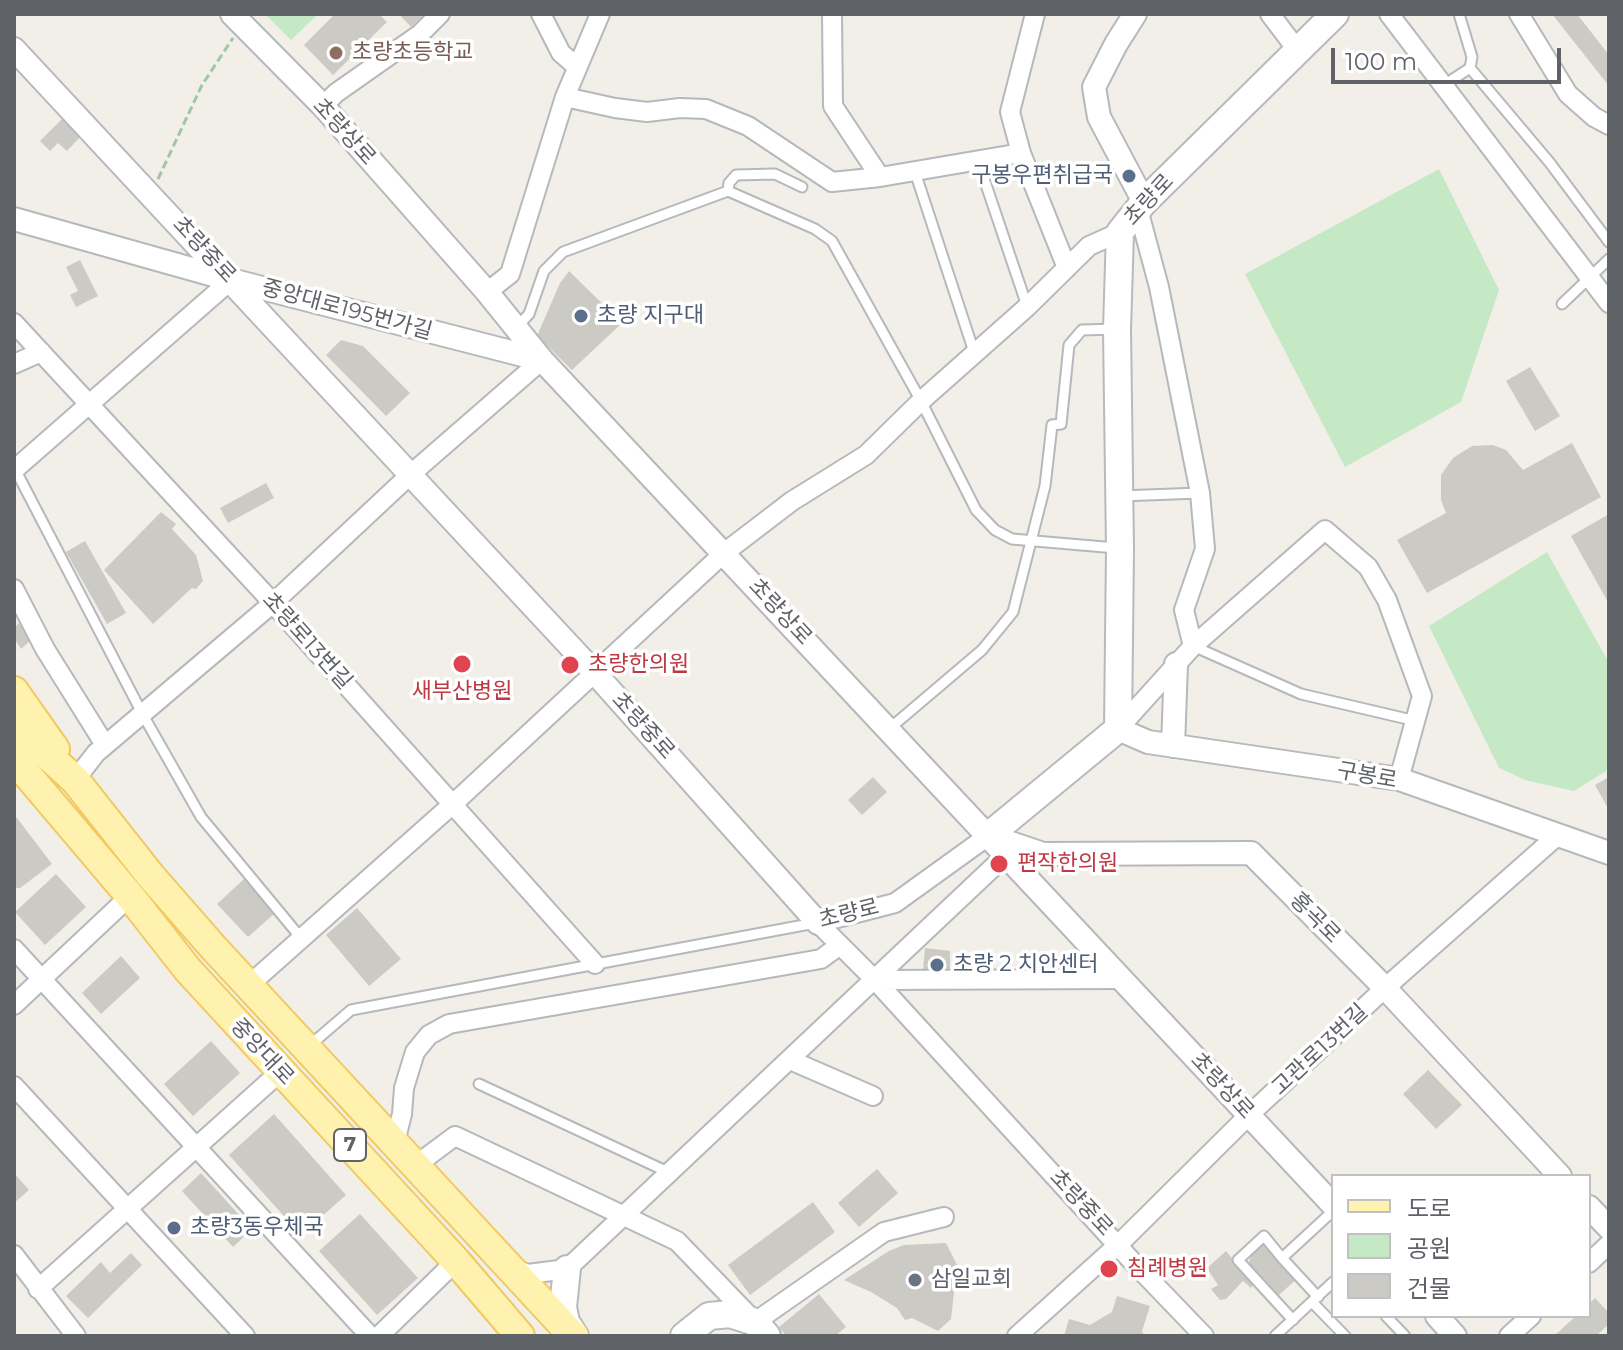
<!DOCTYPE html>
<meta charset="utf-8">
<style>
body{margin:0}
#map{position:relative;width:1623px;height:1350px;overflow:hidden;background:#f1efe8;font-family:Montserrat,"Noto Sans KR",sans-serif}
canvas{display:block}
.frame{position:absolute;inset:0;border:16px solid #5f6368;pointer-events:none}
.legend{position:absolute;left:1331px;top:1174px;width:260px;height:144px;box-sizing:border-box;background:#fff;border:2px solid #bfc1c3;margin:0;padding:10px 14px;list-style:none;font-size:24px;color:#5f6368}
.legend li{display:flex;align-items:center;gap:16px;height:40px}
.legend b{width:40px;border:2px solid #bfc1c3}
.scale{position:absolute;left:1331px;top:48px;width:230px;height:36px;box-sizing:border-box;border:4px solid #5f6368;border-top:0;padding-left:10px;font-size:24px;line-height:28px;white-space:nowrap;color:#5f6368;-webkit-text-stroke:6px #fff;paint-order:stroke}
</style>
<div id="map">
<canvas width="1623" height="1350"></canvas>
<div class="frame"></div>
<ul class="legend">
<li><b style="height:10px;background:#fff2af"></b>도로</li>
<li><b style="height:22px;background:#c5e8c5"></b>공원</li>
<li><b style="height:22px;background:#cccac5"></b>건물</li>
</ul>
<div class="scale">100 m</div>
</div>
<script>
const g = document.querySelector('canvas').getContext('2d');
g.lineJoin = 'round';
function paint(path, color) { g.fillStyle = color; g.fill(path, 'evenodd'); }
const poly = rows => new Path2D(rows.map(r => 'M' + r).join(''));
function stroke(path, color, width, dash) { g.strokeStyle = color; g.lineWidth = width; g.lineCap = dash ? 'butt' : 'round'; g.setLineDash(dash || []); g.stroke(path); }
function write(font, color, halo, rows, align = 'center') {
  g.font = font + ' Montserrat,"Noto Sans KR",sans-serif'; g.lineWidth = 7; g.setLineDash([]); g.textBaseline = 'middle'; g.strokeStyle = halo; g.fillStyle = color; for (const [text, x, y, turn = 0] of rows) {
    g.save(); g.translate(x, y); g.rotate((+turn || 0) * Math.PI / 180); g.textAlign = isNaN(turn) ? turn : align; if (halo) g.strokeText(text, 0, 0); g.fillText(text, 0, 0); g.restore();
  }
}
const green = poly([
 [265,14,318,14,291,40],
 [1439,169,1499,290,1461,402,1345,467,1245,274],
 [1547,552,1609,663,1609,769,1574,791,1525,780,1499,768,1429,626]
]);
const building = poly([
 [335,14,379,14,387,22,333,75,304,45],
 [399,14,424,14,411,27],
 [1552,14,1577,14,1609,55,1609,86],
 [62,119,80,137,67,151,58,143,50,151,40,141],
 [80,260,98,296,76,307,70,295,78,291,66,267],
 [569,271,622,323,572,370,537,336,560,283],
 [341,340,363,346,410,393,386,416,326,355],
 [1530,367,1560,416,1535,431,1506,381],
 [1572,443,1601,497,1427,593,1397,540,1446,513,1441,500,1441,475,1453,458,1472,446,1493,445,1506,450,1523,470],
 [266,483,274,498,228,523,220,508],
 [161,512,176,524,172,529,196,555,203,581,196,589,192,588,153,624,104,570],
 [1609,514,1609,604,1571,536],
 [85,541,126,613,107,624,66,552],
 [19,623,30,641,21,649,14,638,14,628],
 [873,777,887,792,862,815,848,800],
 [1609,777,1609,810,1595,785],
 [14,814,52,864,20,888,14,888],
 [56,874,86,907,45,945,15,912],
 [244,879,275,913,248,937,217,904],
 [357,908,401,959,369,986,326,935],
 [925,948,950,951,950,971,923,970],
 [121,956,140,978,101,1014,82,993],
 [211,1041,240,1073,193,1116,164,1084],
 [1428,1070,1462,1105,1436,1129,1403,1094],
 [274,1114,346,1195,301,1235,229,1155],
 [877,1169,898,1193,859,1227,838,1203],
 [14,1173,29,1190,14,1203],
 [201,1173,252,1229,233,1247,182,1191],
 [813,1202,835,1232,750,1295,728,1265],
 [360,1214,418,1278,377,1315,319,1251],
 [1263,1240,1298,1278,1279,1295,1249,1263,1252,1250],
 [946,1243,957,1265,951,1319,938,1331,912,1318,905,1320,897,1308,871,1292,844,1280,889,1251,904,1245],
 [1226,1251,1254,1284,1251,1288,1243,1281,1226,1299,1220,1300,1211,1289,1218,1285,1207,1268],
 [131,1253,142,1265,88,1318,66,1296,101,1262,110,1273],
 [819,1294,846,1327,835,1336,786,1336,779,1327],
 [1117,1296,1150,1306,1142,1331,1144,1336,1064,1336,1069,1319,1090,1325,1112,1312],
 [1595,1298,1609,1313,1609,1324,1596,1336,1554,1336,1576,1316,1589,1316,1589,1304]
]);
const path = poly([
 [158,179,202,85,233,38]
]);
const service = poly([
 [1459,14,1472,57,1470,68],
 [1444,85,1470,68,1550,163,1609,242],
 [978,161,1027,306],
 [915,172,975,355],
 [728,191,729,183,736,175,775,174,802,187],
 [1562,304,1609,259],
 [518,326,529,314,544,271,563,252,728,191,815,229,832,241,921,401,976,510,995,530,1012,539,1116,548],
 [15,469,143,715,201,817,301,938],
 [1120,496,1200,493],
 [1193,646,1301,694,1416,721],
 [889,729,982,650,1013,612,1045,486,1052,425,1061,424,1069,345,1082,330,1116,329],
 [308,1047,351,1010,815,923],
 [479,1084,670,1173],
 [1282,1258,1264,1236,1238,1260,1293,1320],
 [1318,1297,1282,1258,1333,1211],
 [1312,1302,1345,1336],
 [1386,1316,1405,1336],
 [1275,1336,1333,1282]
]);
const minor = poly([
 [541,14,561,53,576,66],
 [832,14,833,106,880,177],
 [1035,14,1010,112,1021,153,1067,268],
 [1270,14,1298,51],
 [1389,14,1609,303],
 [1519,14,1568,94,1594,117,1609,125],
 [565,97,615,108,647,112,680,108,706,109,748,126,832,182,880,177,1021,153],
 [323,106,336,93,420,34,440,14],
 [1138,209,1159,287,1200,493,1205,549,1184,610,1193,646],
 [487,292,510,274,565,97,600,14],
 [14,323,273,603,595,964],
 [14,364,41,352],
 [14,470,231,280],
 [14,589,45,649,105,745],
 [1118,729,1193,646,1325,530,1368,567,1387,600,1422,696,1399,779],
 [75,780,96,753,273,603,411,474,542,360],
 [988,836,895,903,818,923,875,980,1130,1259,1204,1336],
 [14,949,370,1336],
 [875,980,1122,979],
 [249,985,454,803,724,553,792,501,866,455,921,401,1027,307,1089,246,1120,232],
 [14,1005,130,896],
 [790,1060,873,1096],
 [14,1086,245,1336],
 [395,1142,402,1114,404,1088,415,1052,429,1035,449,1024,821,959,840,945],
 [416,1165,455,1136,677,1241,755,1322,884,1232,944,1217],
 [14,1255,76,1336],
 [1589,1263,1609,1244],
 [512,1268,528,1274,567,1269,1006,855],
 [38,1289,280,1072],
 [379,1336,456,1261],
 [1017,1336,1119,1244,1249,1115,1385,988,1558,835],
 [1509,1336,1531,1316]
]);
const tertiary = poly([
 [232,14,323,106,487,292,542,360,1333,1205],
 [1135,14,1116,44,1094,87,1099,117,1144,202],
 [14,49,594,672,818,923],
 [14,219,231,280,542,360],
 [1118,729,1148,742,1399,779,1609,853],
 [1173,746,1176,664],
 [993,837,1043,854,1251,853,1385,988,1560,1176],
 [1589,1207,1609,1228],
 [1437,1316,1455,1336]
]);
const secondary = poly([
 [988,836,1118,729,1120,549,1117,329,1120,232,1144,202,1335,14],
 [567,1269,563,1307,566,1322,575,1336],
 [684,1336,709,1316,730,1314,755,1322,767,1336]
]);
const primary = poly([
 [14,691,55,749],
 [14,725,75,780,150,875,212,946,573,1336],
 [14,759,130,896,188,970,456,1261,520,1336]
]);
const markers = [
 [336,53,8,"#8d6e63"],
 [1129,176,8,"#5c6f8a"],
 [581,316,8,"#5c6f8a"],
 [462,664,10,"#e0444e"],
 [570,665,10,"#e0444e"],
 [999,864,10,"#e0444e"],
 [937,965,8,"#5c6f8a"],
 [174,1228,8,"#5c6f8a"],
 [1109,1269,10,"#e0444e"],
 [915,1280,8,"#6b7280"]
];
const shields = [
 [350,1145,32]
];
const shieldNames = [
 ["7",350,1145]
];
const educationNames = [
 ["초량초등학교",352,53]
];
const streetNames = [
 ["초량상로",344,132,48],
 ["초량로",1149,200,-47],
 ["초량중로",204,250,47],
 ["중앙대로195번가길",347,310,15],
 ["초량상로",780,612,47],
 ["초량로13번길",307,641,48],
 ["초량중로",643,726,48],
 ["구봉로",1367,776,10],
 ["초량로",849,914,-14],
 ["홍곡로",1315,918,45],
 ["고관로13번길",1320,1050,-43],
 ["중앙대로",262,1052,47],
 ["초량상로",1222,1086,47],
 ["초량중로",1081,1203,47]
];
const serviceNames = [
 ["구봉우편취급국",1113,176,"right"],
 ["초량 지구대",597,316],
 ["초량 2 치안센터",953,965],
 ["초량3동우체국",190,1228]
];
const healthNames = [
 ["초량한의원",588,665],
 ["새부산병원",462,692,"center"],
 ["편작한의원",1017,864],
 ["침례병원",1127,1269]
];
const worshipNames = [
 ["삼일교회",931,1280]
];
paint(green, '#c5e8c5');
paint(building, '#cccac5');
stroke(service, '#b5b8bc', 13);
stroke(minor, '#b5b8bc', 22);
stroke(tertiary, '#b5b8bc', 26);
stroke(secondary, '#b6babf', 30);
stroke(primary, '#f2c960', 32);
stroke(path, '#9cc7a9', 3, [8, 4]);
stroke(service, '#fff', 9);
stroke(minor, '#fff', 18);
stroke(tertiary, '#fff', 22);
stroke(secondary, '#fff', 26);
stroke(primary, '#fff2af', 28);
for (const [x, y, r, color] of markers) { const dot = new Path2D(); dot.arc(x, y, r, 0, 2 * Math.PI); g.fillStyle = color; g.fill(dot); stroke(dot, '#fff', 3); }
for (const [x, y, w] of shields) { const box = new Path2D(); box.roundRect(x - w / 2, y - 16, w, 32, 6); g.fillStyle = '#fff'; g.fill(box); stroke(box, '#5f6368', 2); }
write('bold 20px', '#5f6368', null, shieldNames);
write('22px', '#785e54', '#fff', educationNames, 'left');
write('22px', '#5f6368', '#fff', streetNames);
write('22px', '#4e5e75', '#fff', serviceNames, 'left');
write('22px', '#be3a42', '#fff', healthNames, 'left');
write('22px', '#5b616d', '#fff', worshipNames, 'left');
</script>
